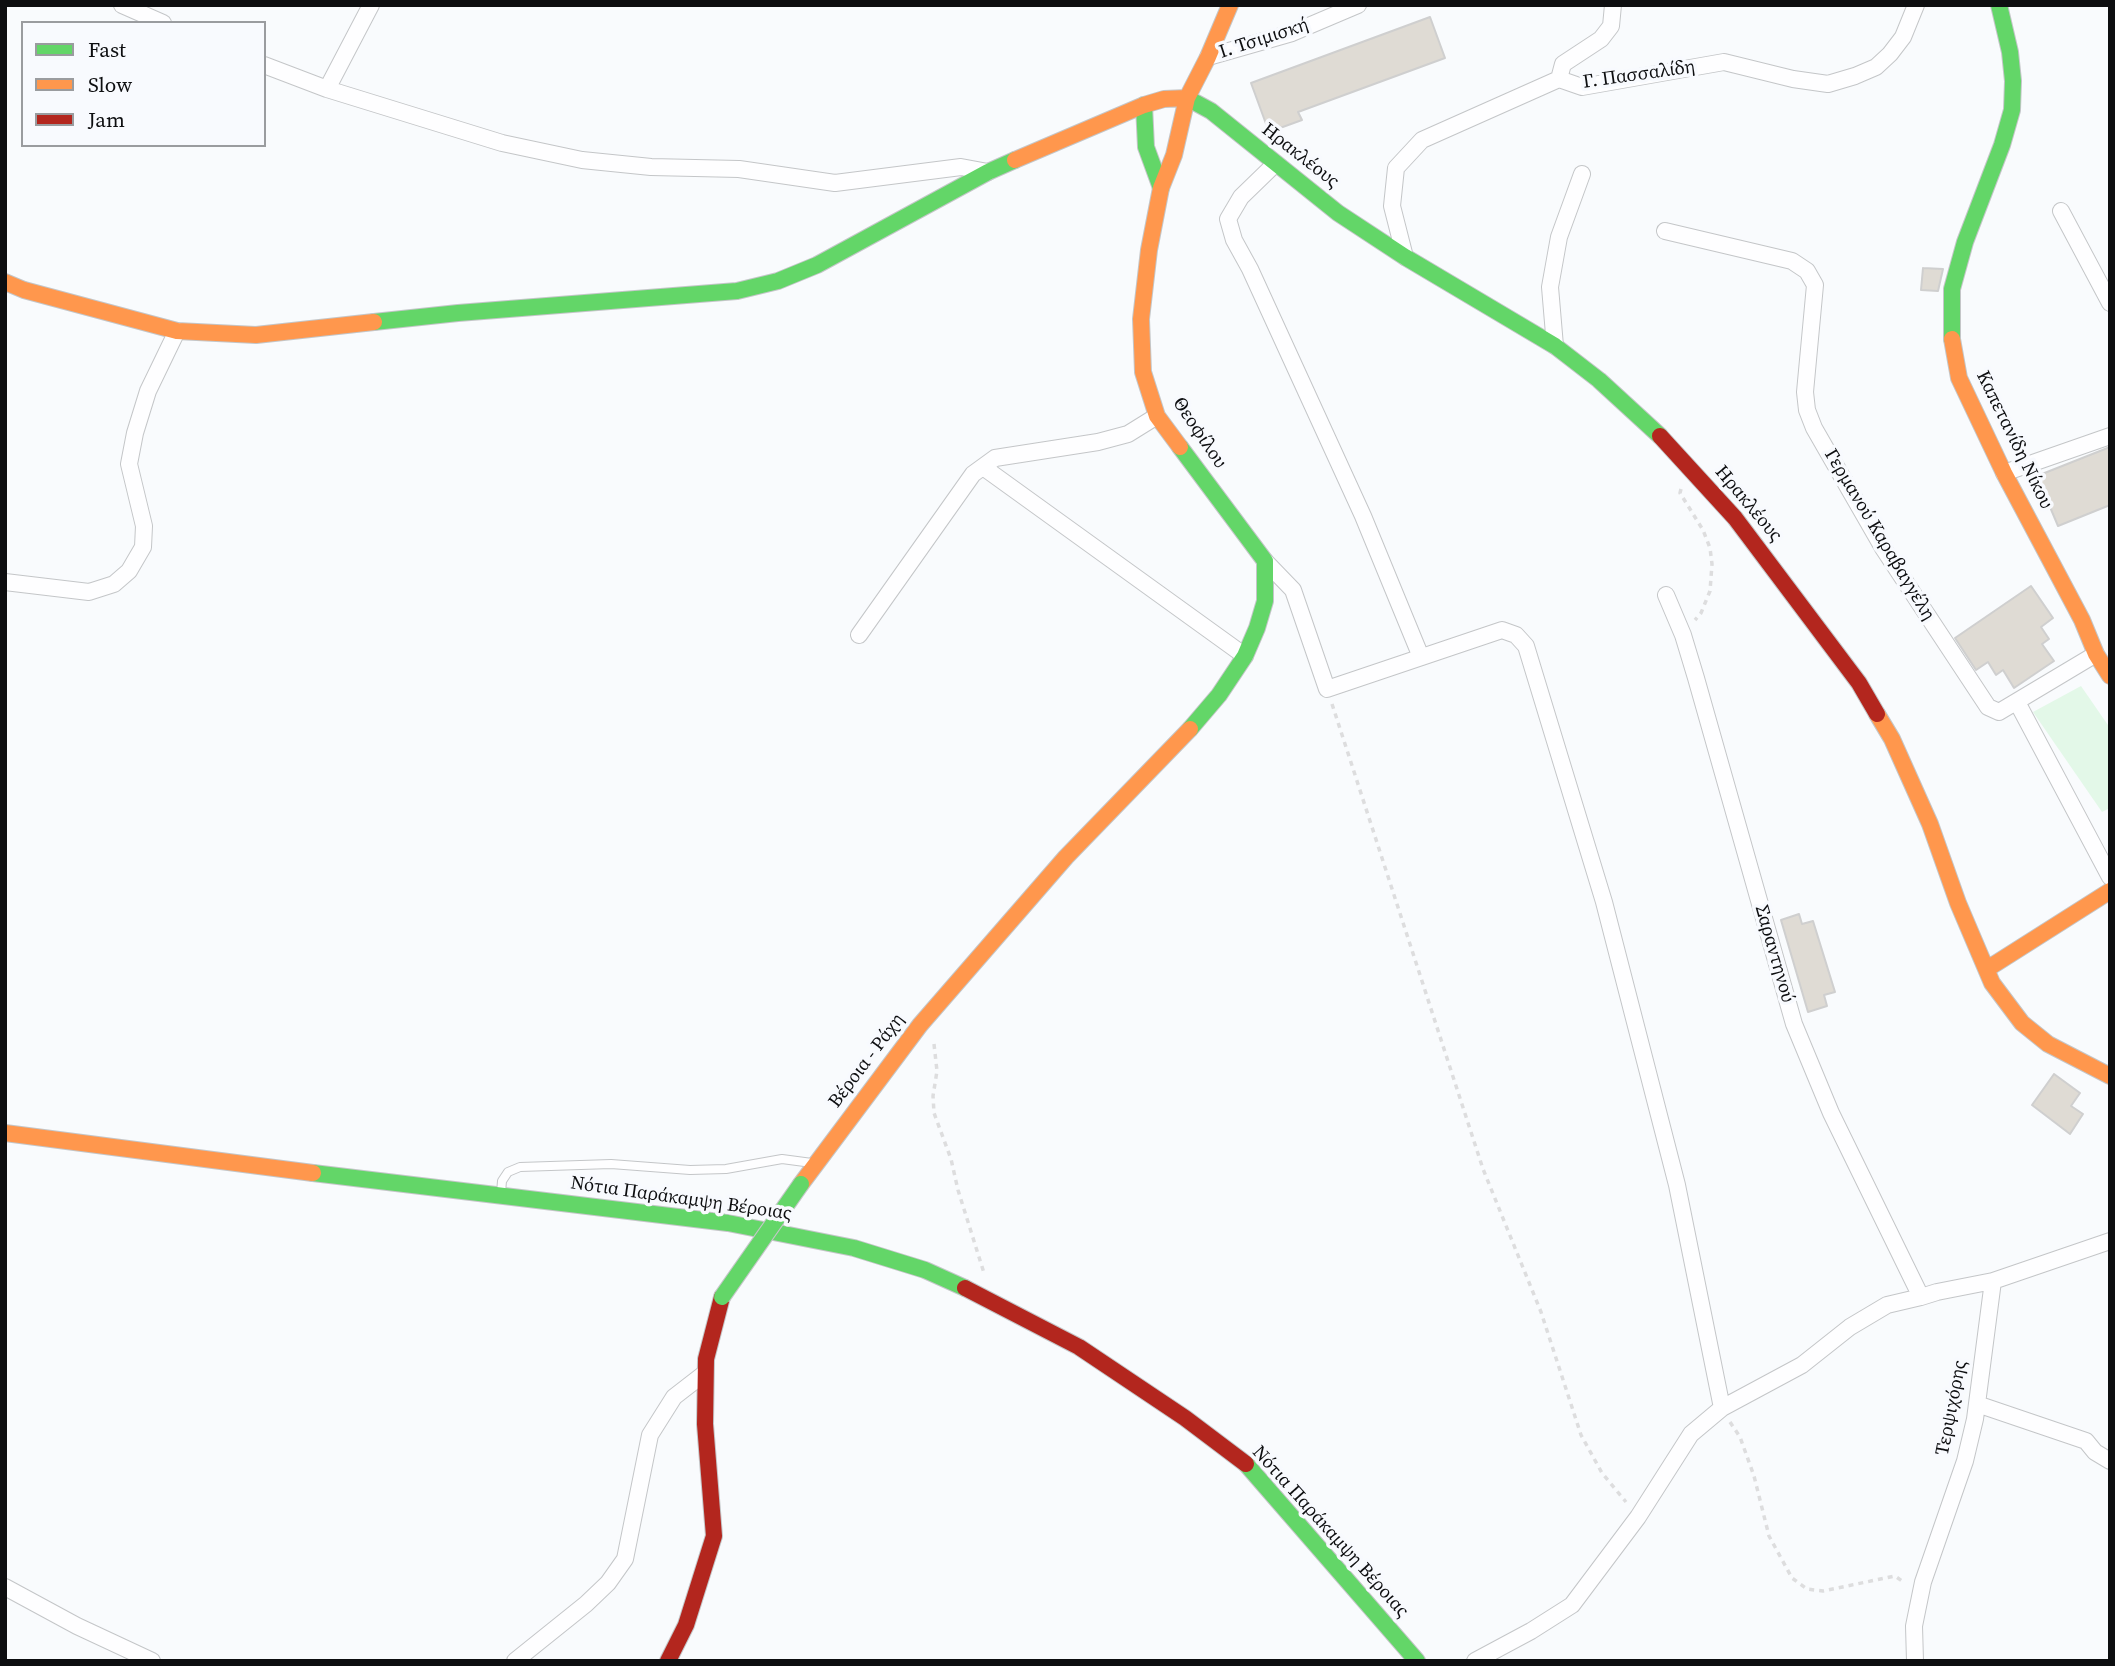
<!DOCTYPE html>
<meta charset="utf-8">
<style>
body{margin:0}
#map{position:relative;width:2115px;height:1666px;overflow:hidden;background:#f9fbfd;font-family:"Source Serif 4",serif}
canvas{display:block}
.frame{position:absolute;inset:0;border:7px solid #0d0e10;pointer-events:none}
.legend{position:absolute;left:21px;top:21px;width:245px;height:126px;box-sizing:border-box;background:#f8fafe;border:2px solid #9a9c9f;margin:0;padding:9px 12px;list-style:none;font-size:21px;color:#0d0e10}
.legend li{display:flex;align-items:center;gap:14px;height:35px}
.legend b{width:35px;border:2px solid #9a9c9f}
</style>
<div id="map">
<canvas width="2115" height="1666"></canvas>
<div class="frame"></div>
<ul class="legend">
<li><b style="height:9px;background:#63d668"></b>Fast</li>
<li><b style="height:9px;background:#ff974d"></b>Slow</li>
<li><b style="height:9px;background:#b3261e"></b>Jam</li>
</ul>
</div>
<script>
const g = document.querySelector('canvas').getContext('2d');
g.lineJoin = 'round';
function paint(path, color) { g.fillStyle = color; g.fill(path, 'evenodd'); }
const poly = rows => new Path2D(rows.map(r => 'M' + r).join(''));
function stroke(path, color, width, dash) { g.strokeStyle = color; g.lineWidth = width; g.lineCap = dash ? 'butt' : 'round'; g.setLineDash(dash || []); g.stroke(path); }
function write(font, color, halo, rows, align = 'center') {
  g.font = font + ' "Source Serif 4",serif'; g.lineWidth = 7; g.setLineDash([]); g.textBaseline = 'middle'; g.strokeStyle = halo; g.fillStyle = color; for (const [text, x, y, turn = 0] of rows) {
    g.save(); g.translate(x, y); g.rotate((+turn || 0) * Math.PI / 180); g.textAlign = isNaN(turn) ? turn : align; if (halo) g.strokeText(text, 0, 0); g.fillText(text, 0, 0); g.restore();
  }
}
const green = poly([
 [2081,686,2110,728,2110,808,2102,812,2033,712]
]);
const building = poly([
 [1430,17,1445,58,1298,112,1302,120,1269,132,1251,83,1430,17],
 [1923,268,1943,269,1938,291,1921,290,1923,268],
 [2110,447,2110,505,2058,526,2037,476,2110,447],
 [2031,586,2053,618,2041,627,2049,639,2042,644,2054,661,2014,688,2003,670,1996,675,1988,662,1976,670,1955,638,2031,586],
 [1799,914,1802,924,1813,921,1835,992,1824,995,1827,1006,1808,1012,1781,920,1799,914],
 [2054,1074,2080,1093,2071,1106,2083,1114,2070,1134,2032,1105,2054,1074]
]);
const path = poly([
 [1681,489,1680,493,1703,530,1710,548,1712,564,1710,591,1701,613,1695,620],
 [1332,704,1483,1169,1541,1312,1581,1435,1602,1473,1626,1502],
 [934,1044,937,1071,933,1096,934,1113,951,1159,958,1190,984,1273],
 [1730,1422,1740,1437,1754,1476,1769,1536,1792,1578,1807,1589,1823,1591,1895,1576,1905,1583]
]);
const lane = poly([
 [501,1193,502,1181,508,1172,520,1167,611,1164,690,1170,726,1169,782,1159,812,1163]
]);
const street = poly([
 [122,5,163,23],
 [1208,57,1292,33,1358,5],
 [264,65,327,89,502,143,582,160,651,167,739,169,835,183,961,167,988,172],
 [1559,79,1563,64,1601,39,1611,26,1613,5],
 [327,89,371,5],
 [1275,164,1241,197,1228,219,1234,240,1250,269,1363,516,1421,657],
 [2061,211,2110,303],
 [1665,231,1792,261,1807,271,1815,285,1805,392,1807,410,1814,428,1883,548,1988,707,1999,712,2096,654],
 [1405,257,1392,206,1396,168,1422,140,1559,79,1582,87,1724,62,1793,79,1828,84,1855,76,1876,67,1890,54,1903,37,1916,5],
 [1555,346,1550,287,1559,237,1582,174],
 [983,467,1245,656],
 [2004,473,2110,436],
 [1265,561,1293,590,1327,689,1502,630,1516,635,1526,646,1604,902,1677,1185,1722,1408],
 [5,582,89,592,114,584,129,571,143,547,144,526,129,464,135,433,148,391,177,331],
 [1666,595,1683,635,1696,678,1794,1024,1831,1113,1921,1297],
 [859,635,973,474,995,458,1098,442,1128,434,1157,416],
 [2017,702,2110,877],
 [1977,1404,2086,1441,2095,1452,2110,1461],
 [5,1587,77,1626,152,1661],
 [515,1661,586,1604,608,1583,625,1559,650,1435,674,1397,705,1373],
 [1475,1661,1531,1631,1572,1605,1638,1517,1691,1434,1722,1408,1802,1365,1850,1327,1887,1305,1921,1297,1937,1292,1993,1281,2110,1241],
 [1915,1661,1914,1626,1923,1582,1965,1461,1975,1419,1993,1281]
]);
const fast = poly([
 [1187,98,1211,111,1338,213,1405,257,1555,346,1599,380,1660,436],
 [1144,105,1146,147,1161,188],
 [374,322,458,313,737,291,778,281,817,265,988,172,1015,160],
 [1952,339,1952,289,1965,242,2002,145,2012,110,2013,81,2010,52,1999,5],
 [1180,447,1265,561,1265,601,1257,628,1245,656,1219,695,1190,729],
 [313,1173,728,1223,854,1248,925,1270,965,1288],
 [1246,1464,1417,1661]
]);
const slow = poly([
 [1015,160,1144,105,1164,99,1187,98],
 [5,282,24,290,177,331,256,335,374,322],
 [1952,339,1959,378,2004,473,2082,620,2096,654,2110,676],
 [1180,447,1157,416,1143,372,1141,319,1149,250,1161,188,1174,155,1187,98,1208,57,1230,5],
 [1877,714,1892,739,1930,824,1958,903,1992,983,2022,1023,2048,1044,2110,1076],
 [1987,969,2110,891],
 [5,1133,313,1173],
 [801,1184,920,1025,1066,857,1190,729]
]);
const jam = poly([
 [1660,436,1735,518,1859,683,1877,714],
 [965,1288,1079,1347,1185,1418,1246,1464],
 [668,1661,686,1625,714,1536,705,1424,706,1359,722,1297]
]);
const fastBridge = poly([
 [722,1297,801,1184]
]);
const streetNames = [
 ["Ι. Τσιμισκή",1264,39,-18],
 ["Γ. Πασσαλίδη",1639,75,-8],
 ["Ηρακλέους",1300,156,38],
 ["Θεοφίλου",1199,433,56],
 ["Καπετανίδη Νίκου",2014,440,64],
 ["Ηρακλέους",1748,504,50],
 ["Γερμανού Καραβαγγέλη",1879,535,59],
 ["Σαραντηνού",1774,954,74],
 ["Βέροια - Ράχη",867,1061,-53],
 ["Νότια Παράκαμψη Βέροιας",681,1199,8],
 ["Τερψιχόρης",1952,1408,-79],
 ["Νότια Παράκαμψη Βέροιας",1330,1532,48]
];
paint(green, '#e3f8e8');
paint(building, '#dfdbd4');
stroke(building, '#cfcfcf', 2);
stroke(lane, '#c4c6c8', 10);
stroke(street, '#c4c6c8', 18);
stroke(fast, '#c4c6c8', 18);
stroke(slow, '#c4c6c8', 18);
stroke(jam, '#c4c6c8', 18);
stroke(path, '#ddddde', 3.5, [5, 5]);
stroke(lane, '#fefeff', 8);
stroke(street, '#fefeff', 16);
stroke(fast, '#63d668', 16);
stroke(slow, '#ff974d', 16);
stroke(jam, '#b3261e', 16);
stroke(fastBridge, '#c4c6c8', 18, []);
stroke(fastBridge, '#63d668', 16);
write('19px', '#0d0e10', '#f8fafe', streetNames);
</script>
